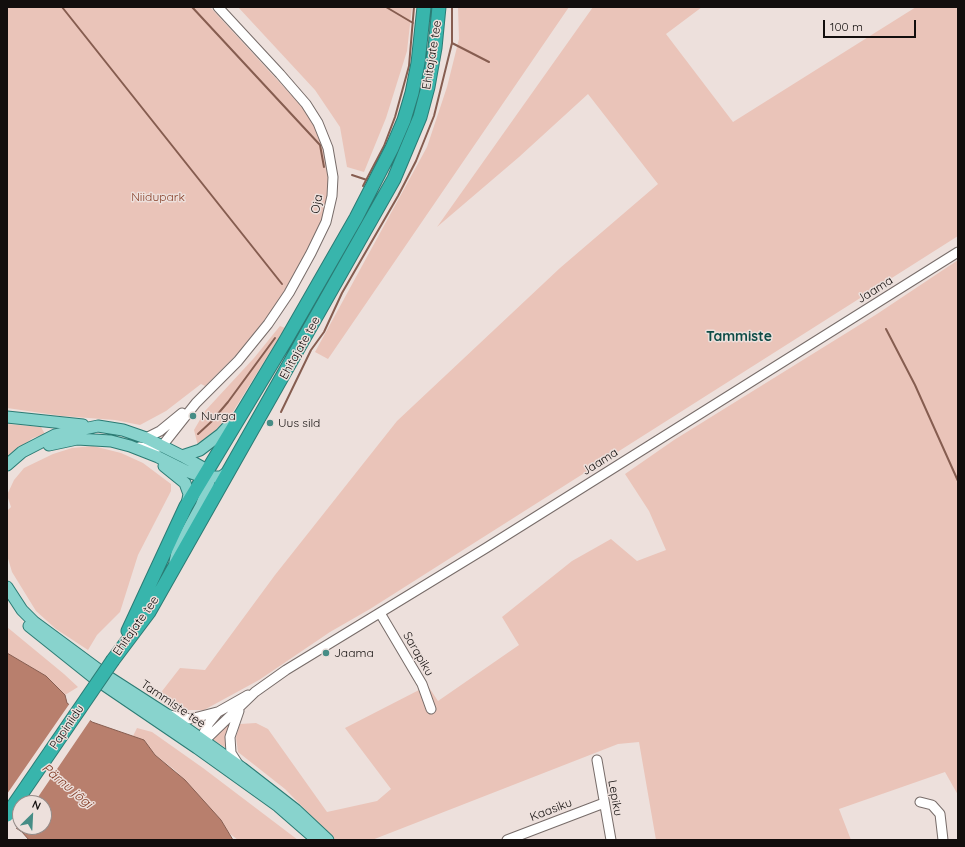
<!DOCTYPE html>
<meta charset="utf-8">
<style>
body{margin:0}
#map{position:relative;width:965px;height:847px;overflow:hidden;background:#ede0dc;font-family:Quicksand,sans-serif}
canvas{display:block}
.frame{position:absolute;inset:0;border:8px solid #120e0d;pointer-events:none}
.north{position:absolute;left:12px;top:795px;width:40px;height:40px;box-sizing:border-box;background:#ede0dc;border:1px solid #958c89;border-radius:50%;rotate:24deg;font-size:11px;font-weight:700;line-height:16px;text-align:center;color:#120e0d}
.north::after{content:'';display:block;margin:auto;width:14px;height:18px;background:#468d86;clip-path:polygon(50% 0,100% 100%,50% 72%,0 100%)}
.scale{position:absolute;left:823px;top:20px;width:93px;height:18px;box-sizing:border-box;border:2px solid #120e0d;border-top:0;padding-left:5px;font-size:12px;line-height:14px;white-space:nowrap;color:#120e0d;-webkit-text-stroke:3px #ede0dc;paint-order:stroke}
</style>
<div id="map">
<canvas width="965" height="847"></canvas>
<div class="frame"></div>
<div class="north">N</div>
<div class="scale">100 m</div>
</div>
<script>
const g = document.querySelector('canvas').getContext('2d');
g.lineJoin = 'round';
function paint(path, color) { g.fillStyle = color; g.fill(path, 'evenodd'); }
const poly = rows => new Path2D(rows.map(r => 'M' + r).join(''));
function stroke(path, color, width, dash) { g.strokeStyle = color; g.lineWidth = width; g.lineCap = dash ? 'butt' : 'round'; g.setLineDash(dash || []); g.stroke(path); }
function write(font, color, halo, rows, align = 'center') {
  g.font = font + ' Quicksand,sans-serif'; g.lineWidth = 3; g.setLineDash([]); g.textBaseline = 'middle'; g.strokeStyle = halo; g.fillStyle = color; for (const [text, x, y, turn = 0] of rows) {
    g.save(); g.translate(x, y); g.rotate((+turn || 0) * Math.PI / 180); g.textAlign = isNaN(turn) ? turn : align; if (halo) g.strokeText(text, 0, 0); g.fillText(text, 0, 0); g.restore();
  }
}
const green = poly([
 [7,7,210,7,306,111,316,129,328,164,329,189,320,227,302,262,274,308,237,354,205,386,201,384,166,411,140,425,115,420,62,416,7,408],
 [238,7,412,7,407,51,386,118,364,172,347,167,340,127,315,90],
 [458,7,569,7,328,359,315,352,427,147,447,87,459,39],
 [593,7,702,7,666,34,733,122,916,7,958,7,958,236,370,609,330,632,259,680,204,710,182,710,159,695,180,668,205,670,275,575,397,421,560,268,658,184,588,94,519,157,437,227],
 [958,260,958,795,945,772,839,809,851,840,656,840,639,742,618,744,372,840,335,840,285,789,238,752,236,737,240,724,256,723,268,729,327,812,377,801,391,789,345,728,421,689,426,683,438,701,519,645,502,617,572,561,611,539,637,561,666,550,649,511,625,474,674,440,877,314],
 [280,326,285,328,226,423,198,446,194,430,205,411,254,358],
 [7,424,41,427,45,434,33,438,7,456],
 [93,446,121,453,143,463,171,484,171,491,138,555,120,612,97,635,88,650,56,629,36,611,12,572,7,555,7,511,11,507,7,495,14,480,24,468,53,454,72,448],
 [7,627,64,674,78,687,65,695,46,676,7,653],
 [233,718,226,735,226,748,212,739],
 [137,728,152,732,203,768,298,840,238,840,229,833,221,820,176,771,155,755,144,740,133,736]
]);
const water = poly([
 [7,653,46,676,65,695,67,703,92,722,144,740,155,755,185,780,221,820,233,840,29,840,22,832,7,822,7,653],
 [20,803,44,803,44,827,20,827,20,803]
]);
const pier = poly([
 [70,703,91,719,34,803,20,803,20,823,15,830,7,824,7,794]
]);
const stream = poly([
 [62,7,282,284],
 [192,7,320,145,324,167],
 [386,7,413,23],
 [452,43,489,62],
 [352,175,367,180],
 [363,186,384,146,395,117,409,66,414,7],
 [886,329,915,385,958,481],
 [281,412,311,350,324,332,342,293,398,196,416,161,434,116,452,43,452,7],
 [198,434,211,422,228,402,275,338]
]);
const minor = poly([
 [146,438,160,431,182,413],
 [139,447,153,449,162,446,196,403,238,361,268,324,289,293,311,253,326,222,332,196,333,177,328,148,318,123,306,104,280,74,218,7],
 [380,613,422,684,431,709],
 [169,715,190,719,217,712],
 [198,744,209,723,218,712,248,695],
 [200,745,255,692,286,670,486,548,958,252],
 [597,760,611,840],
 [238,764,231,753,230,737,239,711],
 [920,802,932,805,940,814,943,840],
 [507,840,604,803]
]);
const major = poly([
 [7,417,83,425],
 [49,445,77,439,111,441,130,446,158,457,186,471,203,477,221,477,228,472],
 [182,456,200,450,221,434,233,421],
 [7,465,22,452,55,435,98,426,123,430,146,438,182,456,207,470,209,478,208,488,201,506,178,548,175,562],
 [164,466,185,483,189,494,187,504],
 [7,587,22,610,34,622,107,676,166,714,242,768,296,810,328,840],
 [29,626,94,678,197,748,278,806,317,840]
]);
const highway = poly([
 [128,631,186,506,286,340,356,218,392,148,404,120,412,93,418,63,424,7],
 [113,660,149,612,394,179,420,117,428,87,435,48,439,7]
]);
const highwayBridge = poly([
 [7,815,113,660]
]);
const markers = [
 [193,416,4,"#468d86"],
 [270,423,4,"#468d86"],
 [326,653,4,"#468d86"]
];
const streetNames = [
 ["Ehitajate tee",432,55,-81],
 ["Oja",317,204,-79],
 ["Jaama",875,290,-32],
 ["Ehitajate tee",300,348,-61],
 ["Jaama",600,462,-32],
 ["Ehitajate tee",136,626,-55],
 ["Sarapiku",418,654,60],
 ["Tammiste tee",173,704,34],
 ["Papiniidu",67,727,-56],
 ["Lepiku",615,798,80],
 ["Kaasiku",551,810,-21]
];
const parkNames = [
 ["Niidupark",158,197]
];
const poiNames = [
 ["Nurga",201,416],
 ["Uus sild",278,423],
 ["Jaama",334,653]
];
const waterNames = [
 ["Pärnu jõgi",67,786,40]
];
const quarterNames = [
 ["Tammiste",739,337]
];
paint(green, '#eac4b9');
paint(water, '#b87f6d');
stroke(water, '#865d50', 1);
paint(pier, '#ede0dc');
stroke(stream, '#865d50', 2);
stroke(minor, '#776c69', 11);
stroke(major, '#2b7b74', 13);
stroke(highway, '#2b7b74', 15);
stroke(minor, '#fff', 9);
stroke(major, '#88d3cd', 11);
stroke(highway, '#38b5ac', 13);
stroke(highwayBridge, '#2b7b74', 15, []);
stroke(highwayBridge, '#38b5ac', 13);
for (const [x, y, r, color] of markers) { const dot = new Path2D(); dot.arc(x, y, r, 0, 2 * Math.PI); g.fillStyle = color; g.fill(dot); stroke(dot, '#ede0dc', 1.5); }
write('12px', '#120e0d', '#ede0dc', streetNames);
write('12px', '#863d26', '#ede0dc', parkNames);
write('12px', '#120e0d', '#ede0dc', poiNames, 'left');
write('italic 13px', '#7f3720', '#ede0dc', waterNames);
write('bold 14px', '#0e4c47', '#ede0dc', quarterNames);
</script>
